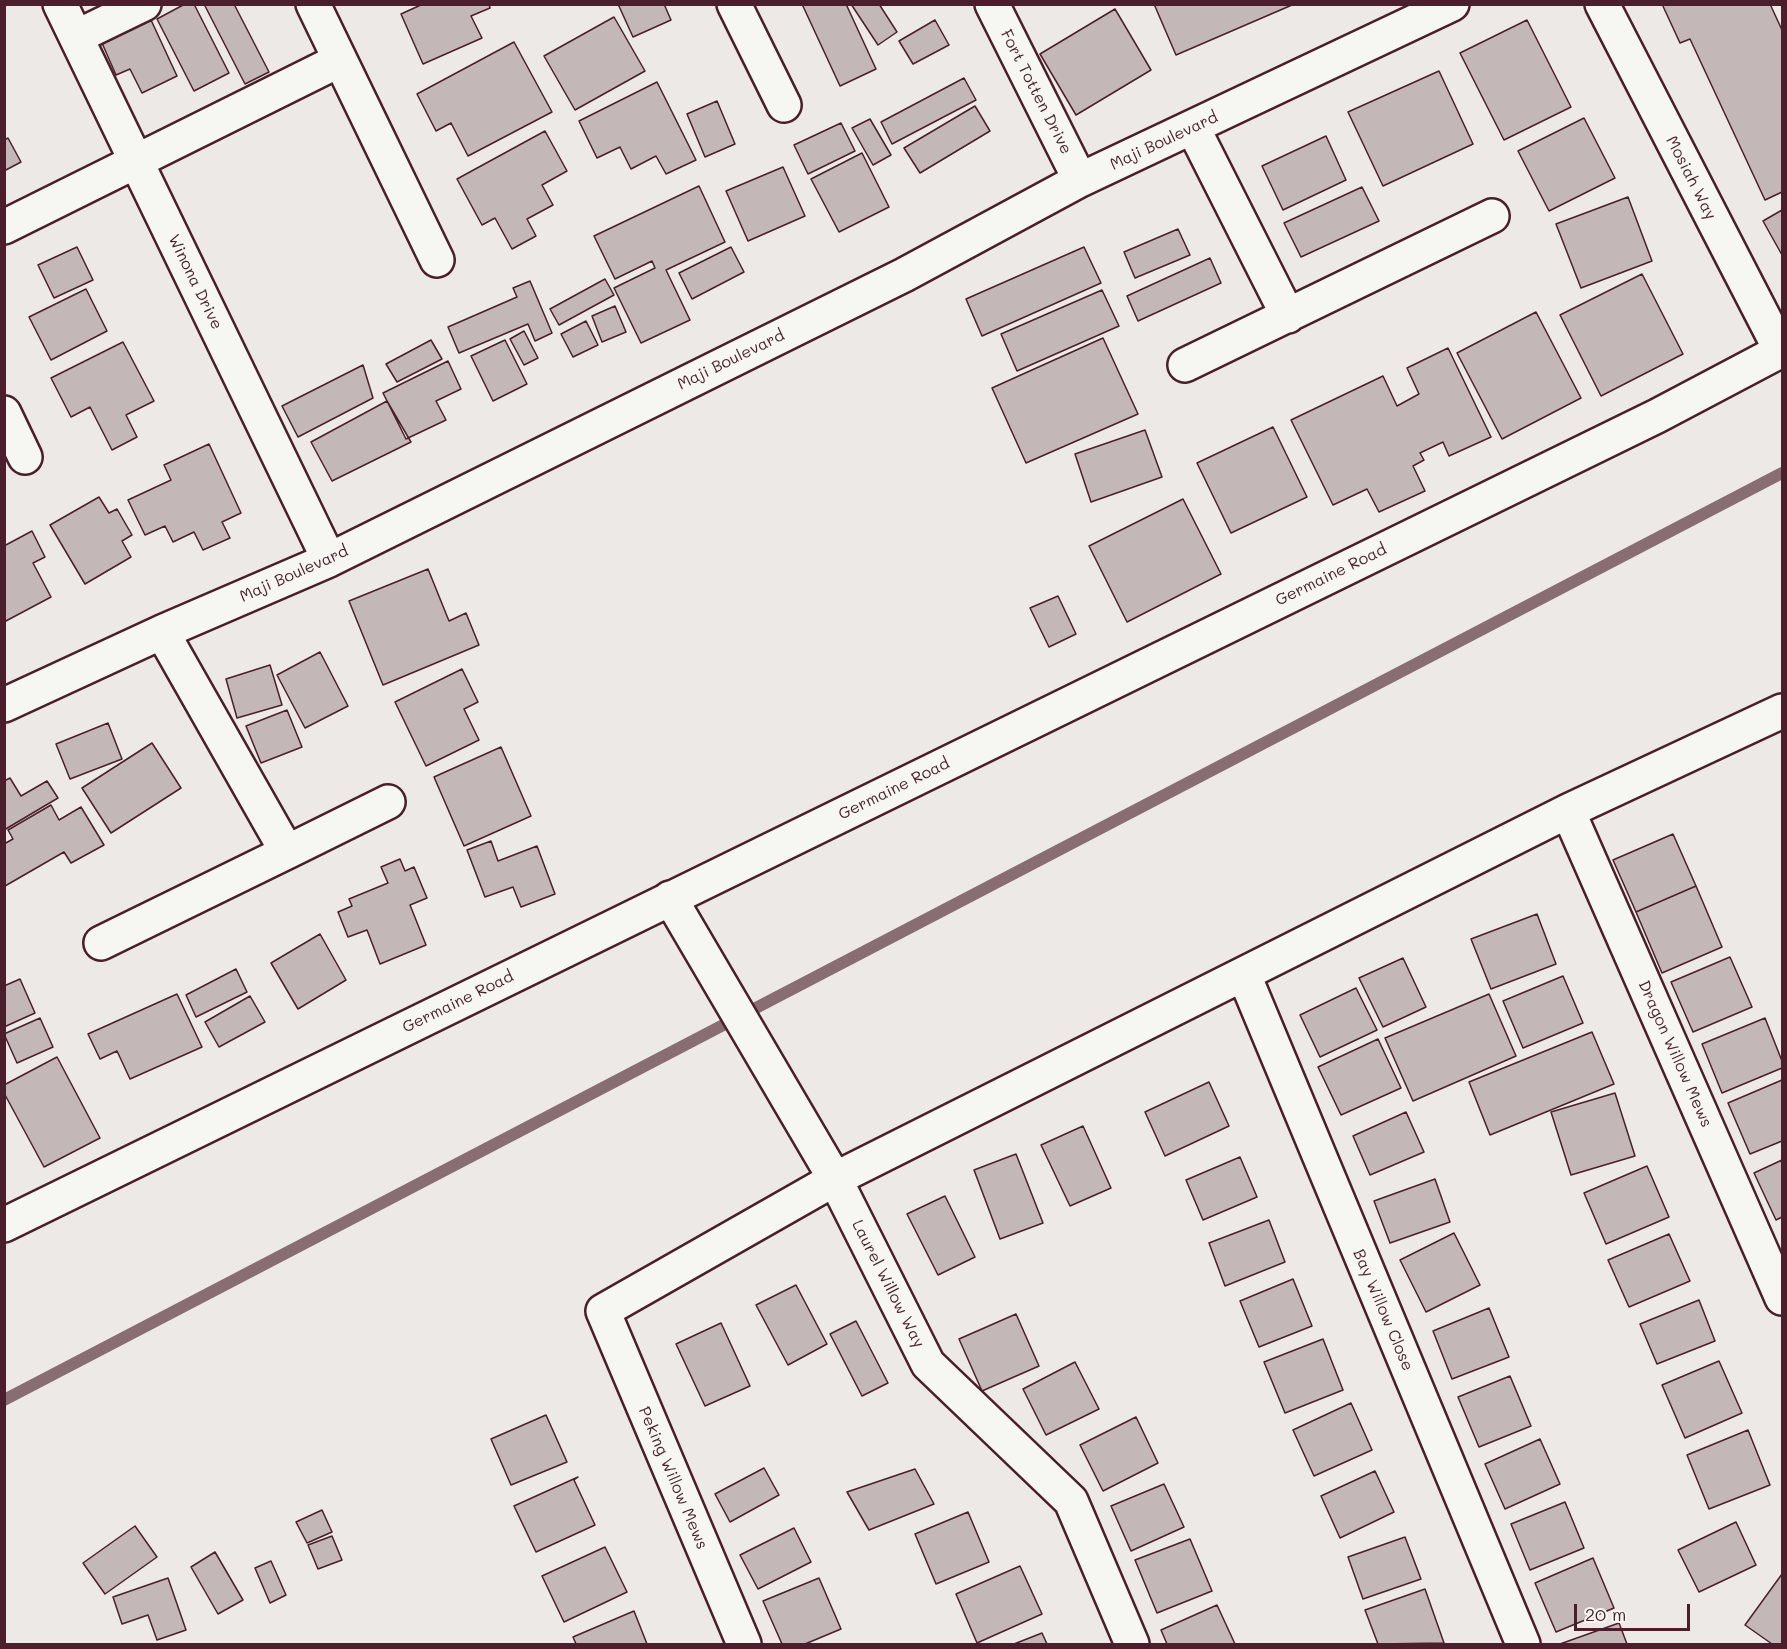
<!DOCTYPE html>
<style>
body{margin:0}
#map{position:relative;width:1787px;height:1649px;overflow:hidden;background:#ece9e6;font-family:Mali,sans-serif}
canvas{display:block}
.frame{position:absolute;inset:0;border:6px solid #4a1f2b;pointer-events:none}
.scale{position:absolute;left:1574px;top:1604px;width:116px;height:27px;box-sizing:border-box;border:3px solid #4a1f2b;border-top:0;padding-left:8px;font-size:18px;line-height:21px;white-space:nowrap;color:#4a1f2b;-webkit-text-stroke:4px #f6f6f2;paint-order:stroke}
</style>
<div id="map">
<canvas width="1787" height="1649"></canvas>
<div class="frame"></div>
<div class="scale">20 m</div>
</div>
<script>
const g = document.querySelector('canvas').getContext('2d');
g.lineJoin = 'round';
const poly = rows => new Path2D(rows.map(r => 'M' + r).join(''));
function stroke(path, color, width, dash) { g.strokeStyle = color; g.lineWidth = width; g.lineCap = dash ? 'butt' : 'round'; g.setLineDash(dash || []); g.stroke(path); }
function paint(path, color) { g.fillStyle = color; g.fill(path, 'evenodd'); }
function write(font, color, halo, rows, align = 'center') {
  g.font = font + ' Mali,sans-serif'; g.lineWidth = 4.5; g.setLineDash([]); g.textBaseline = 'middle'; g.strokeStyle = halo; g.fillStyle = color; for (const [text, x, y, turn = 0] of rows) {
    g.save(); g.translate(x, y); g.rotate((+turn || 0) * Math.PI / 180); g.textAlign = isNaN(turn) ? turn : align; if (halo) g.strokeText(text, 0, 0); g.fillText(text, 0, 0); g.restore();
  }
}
const stream = poly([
 [4,1400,1782,473]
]);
const building = poly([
 [185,4,194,4,229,73,194,91,157,19,185,4],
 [204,4,234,4,269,72,245,84,204,4],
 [423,4,489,4,490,8,471,16,482,38,423,64,401,14,423,4],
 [618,4,664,4,671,20,633,37,618,4],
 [802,4,846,4,876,69,840,86,802,4],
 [851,4,879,4,897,32,878,45,851,4],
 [1154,4,1292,4,1292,5,1176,55,1154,4],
 [1662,4,1770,4,1782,30,1782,192,1765,200,1690,39,1680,43,1662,4],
 [1115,9,1151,70,1076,115,1040,54,1115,9],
 [614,17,645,71,575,110,544,56,614,17],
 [151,20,177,76,142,93,130,69,116,75,102,43,151,20],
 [935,20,949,45,913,64,899,41,935,20],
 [1527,20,1571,107,1504,140,1460,53,1527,20],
 [514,42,552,112,468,156,451,123,436,131,417,94,514,42],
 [1439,71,1473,144,1383,186,1348,112,1439,71],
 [964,78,976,100,892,144,881,122,964,78],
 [657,82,696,160,666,174,656,156,631,169,620,147,597,158,579,121,657,82],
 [717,101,735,144,705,157,687,114,717,101],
 [975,106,990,131,920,173,904,148,975,106],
 [1584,118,1615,178,1549,211,1518,151,1584,118],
 [870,119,891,155,873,165,852,128,870,119],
 [841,123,855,151,808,174,794,145,841,123],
 [545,131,567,171,542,185,553,205,527,219,536,236,512,249,495,218,482,225,457,179,545,131],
 [1326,136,1346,180,1283,210,1262,166,1326,136],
 [8,138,21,162,4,171,4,140,8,138],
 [862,153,889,207,839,232,811,179,862,153],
 [783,167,805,216,748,241,726,191,783,167],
 [699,186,725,242,666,270,690,320,641,343,614,288,655,268,652,261,615,279,594,236,699,186],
 [1362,187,1379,221,1301,257,1284,223,1362,187],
 [1628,197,1652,261,1581,288,1556,224,1628,197],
 [1782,210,1782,255,1763,221,1782,210],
 [1178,229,1190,255,1135,278,1124,252,1178,229],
 [77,247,93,280,54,298,38,265,77,247],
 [731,247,744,272,692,299,679,273,731,247],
 [1084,247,1101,283,982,336,966,299,1084,247],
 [1210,258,1221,283,1138,321,1127,296,1210,258],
 [1642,274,1683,354,1601,396,1560,315,1642,274],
 [605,279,614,295,559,325,550,309,605,279],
 [530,281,552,333,535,341,528,324,459,353,448,327,517,297,513,288,530,281],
 [86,289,107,331,51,360,29,317,86,289],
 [1102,290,1119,326,1017,371,1001,334,1102,290],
 [615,306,626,332,602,342,592,316,615,306],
 [1536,312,1581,398,1502,439,1457,353,1536,312],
 [586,321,598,345,573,357,561,334,586,321],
 [524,331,538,358,524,365,510,339,524,331],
 [1103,338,1138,414,1026,463,992,388,1103,338],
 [431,340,442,359,397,382,386,364,431,340],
 [505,340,527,384,493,401,471,356,505,340],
 [123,342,154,401,126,415,137,437,112,450,90,407,71,417,51,378,123,342],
 [1448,348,1491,437,1449,456,1443,442,1420,453,1424,460,1413,466,1425,491,1379,512,1367,489,1333,505,1291,420,1383,376,1397,406,1419,394,1407,368,1448,348],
 [448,361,461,389,436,401,446,420,406,439,383,393,448,361],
 [363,365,373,398,298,437,282,406,363,365],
 [387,401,411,442,332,481,311,442,387,401],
 [1273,427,1307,497,1231,533,1197,463,1273,427],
 [1145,430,1162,477,1091,502,1075,454,1145,430],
 [209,444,241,513,222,522,230,538,203,550,194,532,173,542,165,526,145,535,128,500,171,480,164,465,209,444],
 [99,497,109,513,117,509,132,535,122,541,131,557,85,584,50,525,99,497],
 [1183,499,1221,574,1127,622,1089,546,1183,499],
 [32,531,45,557,33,563,51,597,4,622,4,546,32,531],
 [428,569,449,621,466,613,479,645,383,685,349,601,428,569],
 [1058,596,1076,634,1049,647,1030,608,1058,596],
 [320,652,348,706,305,728,277,675,320,652],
 [270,665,282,705,237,718,226,679,270,665],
 [462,669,478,702,464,709,479,740,426,766,395,702,462,669],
 [287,710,302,747,261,763,246,726,287,710],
 [108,723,122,759,70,779,56,744,108,723],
 [152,743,181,788,111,833,82,788,152,743],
 [501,747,531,816,464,846,434,777,501,747],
 [10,778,21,796,47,781,58,798,4,830,4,781,10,778],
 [51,805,59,820,81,807,104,845,71,863,64,852,5,886,4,844,13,839,8,830,51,805],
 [1673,834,1696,886,1636,912,1613,860,1673,834],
 [491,841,498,861,537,846,555,894,521,907,513,887,485,897,467,850,491,841],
 [400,859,405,871,414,867,427,898,410,905,426,945,380,964,367,930,348,937,338,912,352,906,349,899,388,883,381,867,400,859],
 [1696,886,1722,947,1662,973,1636,912,1696,886],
 [1537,914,1556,964,1491,989,1471,939,1537,914],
 [320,934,346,980,298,1009,271,963,320,934],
 [1730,957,1752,1007,1693,1032,1671,982,1730,957],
 [1403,958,1426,1007,1383,1027,1359,978,1403,958],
 [236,969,247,992,196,1017,186,995,236,969],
 [1563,976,1583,1023,1523,1048,1503,1001,1563,976],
 [20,979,35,1013,4,1027,4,986,20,979],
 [1356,988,1377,1030,1320,1057,1300,1015,1356,988],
 [177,994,202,1047,130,1079,117,1051,100,1059,88,1034,177,994],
 [1489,994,1516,1056,1413,1101,1385,1038,1489,994],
 [250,996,265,1022,219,1047,205,1022,250,996],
 [40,1018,53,1047,17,1063,4,1034,40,1018],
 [1765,1018,1782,1061,1782,1068,1722,1093,1702,1044,1765,1018],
 [1592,1032,1614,1084,1490,1135,1469,1082,1592,1032],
 [1378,1039,1401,1088,1341,1115,1318,1067,1378,1039],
 [57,1057,100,1138,44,1167,4,1093,4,1085,57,1057],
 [1782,1080,1782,1141,1750,1154,1728,1103,1782,1080],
 [1209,1082,1229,1126,1165,1156,1145,1112,1209,1082],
 [1615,1093,1635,1156,1571,1175,1551,1112,1615,1093],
 [1406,1112,1424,1152,1370,1175,1353,1136,1406,1112],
 [1083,1126,1111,1188,1070,1206,1041,1145,1083,1126],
 [1016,1154,1043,1223,1000,1239,974,1170,1016,1154],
 [1240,1157,1257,1197,1203,1220,1186,1180,1240,1157],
 [1782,1160,1782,1217,1776,1220,1754,1173,1782,1160],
 [1647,1166,1669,1217,1606,1244,1584,1193,1647,1166],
 [1435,1179,1450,1222,1390,1243,1374,1201,1435,1179],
 [945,1196,975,1257,938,1275,907,1214,945,1196],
 [1269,1220,1285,1262,1225,1286,1209,1243,1269,1220],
 [1454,1233,1480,1285,1426,1312,1400,1260,1454,1233],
 [1669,1234,1690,1281,1629,1307,1608,1260,1669,1234],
 [1293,1279,1312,1326,1259,1347,1240,1301,1293,1279],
 [796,1285,827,1344,788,1365,756,1305,796,1285],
 [1699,1300,1715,1341,1657,1364,1640,1324,1699,1300],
 [1489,1308,1509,1357,1452,1379,1433,1331,1489,1308],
 [1016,1314,1039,1366,982,1391,959,1339,1016,1314],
 [856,1321,888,1383,862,1396,830,1334,856,1321],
 [721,1323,750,1386,705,1406,676,1344,721,1323],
 [1323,1339,1343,1390,1285,1413,1264,1362,1323,1339],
 [1719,1361,1742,1413,1685,1438,1662,1385,1719,1361],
 [1075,1362,1099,1409,1046,1435,1023,1389,1075,1362],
 [1510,1376,1531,1426,1479,1447,1458,1397,1510,1376],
 [1351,1403,1372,1450,1314,1476,1293,1430,1351,1403],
 [546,1415,567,1462,511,1485,491,1439,546,1415],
 [1136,1417,1158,1463,1103,1491,1080,1445,1136,1417],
 [1748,1430,1770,1485,1709,1509,1687,1455,1748,1430],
 [1540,1439,1560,1484,1505,1509,1485,1464,1540,1439],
 [764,1468,779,1495,730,1522,715,1494,764,1468],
 [915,1469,934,1504,869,1530,847,1492,915,1469],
 [1375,1471,1394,1512,1340,1538,1321,1496,1375,1471],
 [578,1477,574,1480,595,1525,536,1552,514,1506,578,1477],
 [1164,1484,1184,1527,1131,1551,1111,1506,1164,1484],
 [1565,1502,1584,1548,1530,1570,1511,1524,1565,1502],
 [322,1510,332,1532,307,1543,296,1522,322,1510],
 [968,1512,989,1562,936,1584,915,1534,968,1512],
 [1736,1522,1756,1565,1699,1592,1678,1550,1736,1522],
 [135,1526,157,1557,105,1594,83,1563,135,1526],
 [794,1528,811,1562,758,1589,740,1555,794,1528],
 [332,1536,342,1560,318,1569,308,1545,332,1536],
 [1405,1537,1421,1579,1363,1599,1348,1557,1405,1537],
 [1190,1539,1212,1591,1157,1613,1135,1560,1190,1539],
 [605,1547,627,1592,564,1622,542,1576,605,1547],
 [215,1552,243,1600,218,1614,191,1567,215,1552],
 [1593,1558,1614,1608,1556,1632,1535,1583,1593,1558],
 [271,1561,286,1595,270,1603,255,1568,271,1561],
 [1020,1566,1042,1614,977,1643,956,1594,1020,1566],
 [1782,1574,1782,1644,1772,1644,1745,1625,1782,1574],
 [168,1578,186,1630,157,1640,148,1615,122,1624,113,1597,168,1578],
 [819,1578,841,1629,805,1644,782,1644,763,1601,819,1578],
 [1425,1589,1444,1643,1378,1644,1365,1610,1425,1589],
 [1217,1605,1235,1644,1167,1644,1161,1630,1217,1605],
 [634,1611,647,1644,576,1644,573,1637,634,1611],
 [1619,1623,1627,1644,1560,1644,1619,1623],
 [1042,1633,1047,1644,1014,1644,1042,1633]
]);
const minor = poly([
 [60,4,329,560],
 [313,4,437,260],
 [734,4,784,105],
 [992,4,1080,180],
 [1602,4,1781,351],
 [76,37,144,4],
 [1193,128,1288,316],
 [4,227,340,60],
 [1185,365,1492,216],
 [4,413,25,457],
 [4,705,162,632,329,560,904,275,1080,180,1452,4],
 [1568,811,1782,1298],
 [287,852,388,802],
 [670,898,835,1179,928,1364,1071,1501,1132,1644],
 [101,943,287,852,162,632],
 [1244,975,1523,1644],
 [744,1644,603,1311,835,1179,1568,811,1782,711]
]);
const tertiary = poly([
 [4,1225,1657,416,1782,350]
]);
const streetNames = [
 ["Fort Totten Drive",1036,92,63],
 ["Maji Boulevard",1164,141,-25],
 ["Mosiah Way",1691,178,63],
 ["Winona Drive",195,282,64],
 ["Maji Boulevard",731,360,-26],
 ["Maji Boulevard",294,574,-24],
 ["Germaine Road",1331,575,-26],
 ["Germaine Road",894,789,-26],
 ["Germaine Road",458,1002,-26],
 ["Dragon Willow Mews",1675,1054,66],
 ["Laurel Willow Way",888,1284,63],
 ["Bay Willow Close",1383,1310,67],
 ["Peking Willow Mews",673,1478,67]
];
stroke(stream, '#886e73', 12);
paint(building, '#c4b7b7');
stroke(building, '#4a1f2b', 1.5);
stroke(minor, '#4a1f2b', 38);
stroke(tertiary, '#4a1f2b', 38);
stroke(minor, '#f6f6f2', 33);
stroke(tertiary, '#f6f6f2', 33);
write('16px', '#4a1f2b', '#f6f6f2', streetNames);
</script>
